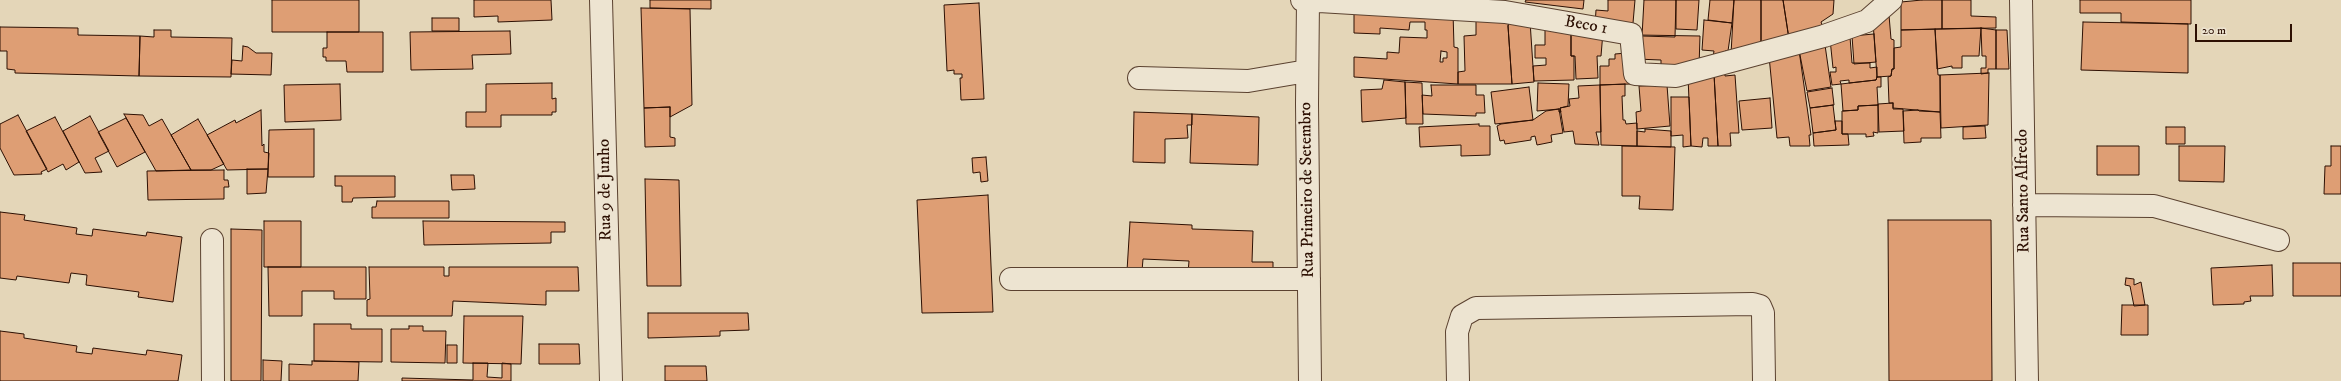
<!DOCTYPE html>
<style>
body{margin:0}
#map{position:relative;width:2341px;height:381px;overflow:hidden;background:#e4d6b8;font-family:"IM FELL DW Pica",serif}
canvas{display:block}
.scale{position:absolute;left:2195px;top:24px;width:97px;height:18px;box-sizing:border-box;border:2px solid #2d1003;border-top:0;padding-left:5px;font-size:12px;line-height:14px;white-space:nowrap;color:#2d1003;-webkit-text-stroke:3px #ede4d1;paint-order:stroke}
</style>
<div id="map">
<canvas width="2341" height="381"></canvas>
<div class="scale">20 m</div>
</div>
<script>
const g = document.querySelector('canvas').getContext('2d');
g.lineJoin = 'round';
function paint(path, color) { g.fillStyle = color; g.fill(path, 'evenodd'); }
const poly = rows => new Path2D(rows.map(r => 'M' + r).join(''));
function stroke(path, color, width, dash) { g.strokeStyle = color; g.lineWidth = width; g.lineCap = dash ? 'butt' : 'round'; g.setLineDash(dash || []); g.stroke(path); }
function write(font, color, halo, rows, align = 'center') {
  g.font = font + ' "IM FELL DW Pica",serif'; g.lineWidth = 4; g.setLineDash([]); g.textBaseline = 'middle'; g.strokeStyle = halo; g.fillStyle = color; for (const [text, x, y, turn = 0] of rows) {
    g.save(); g.translate(x, y); g.rotate((+turn || 0) * Math.PI / 180); g.textAlign = isNaN(turn) ? turn : align; if (halo) g.strokeText(text, 0, 0); g.fillText(text, 0, 0); g.restore();
  }
}
const building = poly([
 [272,0,359,0,359,32,272,32,272,0],
 [474,0,551,0,552,20,498,22,498,16,474,17,474,0],
 [650,0,711,0,711,9,650,8,650,0],
 [1526,0,1584,0,1583,9,1525,2,1526,0],
 [1608,0,1635,0,1633,23,1627,31,1595,25,1596,10,1608,11,1608,0],
 [1644,0,1676,0,1675,37,1642,36,1644,0],
 [1676,0,1699,0,1697,30,1676,29,1676,0],
 [1710,0,1734,0,1732,23,1708,20,1710,0],
 [1734,0,1761,0,1761,46,1731,54,1734,0],
 [1761,0,1783,0,1789,39,1761,46,1761,0],
 [1783,0,1834,0,1833,14,1821,22,1823,27,1789,39,1783,0],
 [1922,0,1942,0,1942,29,1901,30,1901,2,1922,0],
 [1942,0,1971,0,1971,16,1996,17,1996,28,1942,29,1942,0],
 [2080,0,2191,0,2191,24,2121,22,2121,13,2080,13,2080,0],
 [979,3,984,99,961,100,960,78,962,78,962,74,954,74,954,70,947,71,944,5,979,3],
 [1354,6,1453,12,1454,47,1458,48,1458,84,1354,77,1354,57,1387,59,1387,52,1399,53,1400,37,1427,38,1427,30,1425,30,1425,22,1410,22,1409,30,1380,28,1380,34,1354,33,1354,6],
 [1441,51,1447,52,1447,58,1443,58,1443,62,1440,62,1441,51],
 [641,8,690,9,692,105,670,117,670,107,644,108,641,8],
 [1476,12,1510,18,1508,26,1512,84,1458,84,1458,72,1465,71,1464,36,1476,35,1476,12],
 [1889,15,1891,39,1894,40,1894,69,1892,69,1891,76,1877,77,1873,22,1889,15],
 [432,18,459,18,459,31,432,31,432,18],
 [1510,18,1530,21,1534,82,1512,84,1508,26,1510,18],
 [1704,20,1732,23,1728,51,1725,51,1725,58,1713,57,1714,51,1702,50,1704,20],
 [2083,22,2188,24,2188,73,2081,70,2083,22],
 [1545,23,1571,28,1571,56,1574,56,1574,80,1534,81,1533,66,1546,65,1546,58,1535,58,1535,45,1545,45,1545,23],
 [0,27,78,28,78,35,140,36,139,76,15,73,15,70,7,69,7,51,0,51,0,27],
 [1571,28,1603,32,1601,56,1597,56,1598,78,1576,79,1575,56,1571,56,1571,28],
 [1981,28,1996,30,1996,69,1988,69,1988,73,1981,74,1981,68,1986,68,1986,56,1982,56,1981,28],
 [1981,28,1979,56,1962,56,1962,68,1952,68,1952,66,1937,69,1935,29,1981,28],
 [1935,29,1938,75,1940,75,1940,112,1893,108,1893,103,1889,103,1888,77,1891,76,1892,69,1894,69,1894,48,1901,47,1901,30,1935,29],
 [154,30,171,30,171,37,232,38,231,77,139,76,140,36,154,37,154,30],
 [1996,30,2007,30,2009,69,1996,69,1996,30],
 [510,31,511,54,472,55,473,69,411,70,410,32,510,31],
 [327,32,383,32,383,72,347,72,346,61,326,61,326,57,323,57,323,48,327,48,327,32],
 [1874,34,1876,62,1854,64,1852,36,1874,34],
 [1637,35,1700,36,1699,67,1661,70,1661,60,1636,59,1637,35],
 [1850,37,1852,63,1870,63,1870,68,1877,67,1877,77,1876,80,1849,83,1849,80,1840,81,1841,84,1832,85,1830,72,1836,72,1836,67,1833,68,1830,39,1850,37],
 [1825,45,1831,87,1807,91,1799,50,1825,45],
 [243,46,248,47,256,53,272,53,271,75,231,74,232,60,242,61,243,46],
 [1799,50,1811,135,1809,135,1810,146,1790,146,1789,137,1777,138,1769,56,1799,50],
 [1627,53,1630,84,1600,85,1600,66,1609,66,1609,59,1615,59,1615,54,1627,53],
 [1724,68,1725,76,1735,75,1739,133,1730,133,1731,146,1718,146,1714,74,1724,68],
 [1989,73,1988,125,1941,128,1940,75,1989,73],
 [1714,74,1718,146,1708,146,1708,138,1703,138,1702,147,1691,146,1688,77,1714,74],
 [1877,77,1881,77,1881,87,1877,87,1878,105,1858,106,1858,110,1843,111,1841,84,1876,80,1877,77],
 [1384,80,1405,82,1406,118,1362,122,1361,90,1382,89,1384,80],
 [1405,82,1422,83,1423,124,1406,124,1405,82],
 [552,83,552,99,556,98,556,112,552,112,552,115,501,115,501,127,466,127,466,112,486,112,486,84,552,83],
 [1538,83,1569,84,1568,106,1560,108,1561,112,1559,112,1559,109,1537,111,1538,83],
 [340,84,341,120,285,122,284,85,340,84],
 [1625,84,1625,96,1622,96,1623,120,1625,120,1626,124,1637,123,1637,146,1601,145,1600,85,1625,84],
 [1431,85,1476,85,1476,95,1484,95,1485,113,1476,113,1476,116,1423,114,1422,95,1432,96,1431,85],
 [1600,85,1601,132,1596,132,1599,145,1575,144,1573,131,1564,132,1560,108,1570,106,1569,99,1579,98,1578,86,1600,85],
 [1667,85,1670,126,1637,129,1636,112,1641,111,1639,86,1667,85],
 [1529,87,1533,120,1495,124,1491,92,1529,87],
 [1832,88,1834,105,1810,108,1807,92,1832,88],
 [1671,97,1689,97,1691,146,1683,147,1683,135,1671,136,1671,97],
 [1770,98,1772,128,1742,130,1739,101,1770,98],
 [1893,103,1893,109,1903,109,1904,131,1879,132,1878,104,1893,103],
 [1833,105,1836,130,1813,133,1810,108,1833,105],
 [1878,105,1878,133,1873,132,1874,136,1866,137,1866,134,1842,134,1842,111,1858,110,1858,106,1878,105],
 [670,107,670,137,675,138,675,146,645,147,644,108,670,107],
 [1559,109,1563,133,1551,135,1552,142,1537,145,1535,136,1531,137,1531,140,1505,144,1504,140,1500,141,1497,126,1501,124,1533,120,1546,111,1559,109],
 [261,110,262,146,264,144,264,152,269,153,268,169,227,170,207,135,235,120,236,123,261,110],
 [1918,110,1919,111,1940,112,1941,138,1921,138,1921,142,1904,143,1903,111,1918,110],
 [1134,112,1192,114,1192,125,1187,125,1188,138,1165,139,1165,163,1133,162,1134,112],
 [124,114,143,115,149,126,162,119,191,170,156,171,124,114],
 [1192,114,1259,117,1258,165,1190,163,1192,114],
 [18,115,47,169,41,172,42,174,14,175,0,148,0,124,18,115],
 [90,116,109,151,95,158,102,172,85,173,63,131,90,116],
 [55,117,79,162,66,170,63,164,48,172,26,131,55,117],
 [126,118,145,152,117,167,98,132,126,118],
 [198,119,224,164,211,170,191,170,171,135,198,119],
 [1835,121,1842,121,1842,134,1848,134,1849,145,1814,146,1813,133,1836,130,1835,121],
 [1479,124,1479,126,1490,126,1490,155,1461,156,1461,145,1420,147,1419,127,1479,124],
 [1985,126,1986,138,1963,139,1963,127,1985,126],
 [2166,127,2185,127,2185,144,2166,144,2166,127],
 [314,129,314,177,268,177,269,130,314,129],
 [1645,129,1671,131,1671,147,1637,146,1637,131,1645,132,1645,129],
 [1622,146,1675,147,1673,210,1639,209,1640,196,1622,196,1622,146],
 [2097,146,2139,146,2139,175,2097,175,2097,146],
 [2179,146,2225,146,2224,182,2179,181,2179,146],
 [2331,146,2341,146,2341,194,2324,194,2325,166,2331,166,2331,146],
 [986,157,988,181,981,182,980,172,973,173,972,158,986,157],
 [247,169,268,169,266,193,247,194,247,169],
 [224,170,224,180,228,180,229,187,224,187,224,199,148,200,147,171,224,170],
 [451,175,474,175,475,189,452,190,451,175],
 [335,176,395,176,395,197,353,198,352,202,342,202,342,186,335,186,335,176],
 [645,179,679,180,681,286,647,286,645,179],
 [988,195,993,312,922,313,917,200,988,195],
 [377,201,449,201,449,218,372,218,372,207,376,207,377,201],
 [0,212,25,215,24,220,77,228,76,234,92,236,93,229,146,236,147,232,182,237,173,302,138,297,139,292,86,285,87,275,71,273,69,283,17,276,16,280,0,278,0,212],
 [1888,220,1991,220,1992,381,1889,381,1888,220],
 [264,221,301,221,301,267,264,267,264,221],
 [423,221,565,222,565,232,551,232,551,243,424,245,423,221],
 [1130,222,1192,225,1192,229,1253,231,1252,262,1273,262,1273,275,1188,273,1189,261,1143,259,1142,271,1127,271,1130,222],
 [231,229,262,230,261,381,231,381,231,229],
 [2293,263,2341,263,2341,296,2293,296,2293,263],
 [2272,265,2273,296,2250,296,2251,301,2244,302,2244,304,2213,305,2211,268,2272,265],
 [268,267,366,267,366,299,334,299,334,291,302,291,302,316,269,316,268,267],
 [369,267,444,267,444,276,449,276,449,267,578,267,579,291,546,291,546,305,453,301,452,316,367,316,367,300,370,299,369,267],
 [2126,278,2134,279,2134,285,2141,282,2145,305,2134,306,2130,286,2125,285,2126,278],
 [2122,305,2148,305,2148,335,2121,335,2122,305],
 [648,313,748,313,749,330,720,331,720,336,648,338,648,313],
 [464,316,523,316,521,364,463,363,464,316],
 [314,324,351,324,351,329,382,329,382,362,314,361,314,324],
 [409,326,423,326,423,331,446,331,445,363,391,362,391,329,409,329,409,326],
 [0,331,24,334,24,338,77,346,76,352,92,354,93,348,146,355,147,350,182,355,178,381,0,381,0,331],
 [539,344,579,344,580,364,539,364,539,344],
 [447,345,457,345,457,363,447,363,447,345],
 [263,360,282,361,281,381,263,381,263,360],
 [312,361,359,362,358,381,289,381,289,364,312,365,312,361],
 [473,363,488,363,487,377,502,378,502,363,511,364,511,381,402,381,402,378,473,380,473,363],
 [665,366,706,366,707,381,665,381,665,366]
]);
const minor = poly([
 [601,0,611,381],
 [1302,0,1505,12,1631,34,1635,74,1676,76,1824,36,1867,21,1891,0],
 [1308,0,1307,104,1310,381],
 [2021,0,2027,381],
 [1139,78,1248,81,1307,71],
 [2024,205,2154,206,2278,240],
 [212,240,213,381],
 [1011,279,1309,279],
 [1458,381,1457,332,1462,316,1476,308,1753,304,1760,306,1763,313,1764,381]
]);
const streetNames = [
 ["Beco 1",1586,26,10],
 ["Rua 9 de Junho",606,190,-91],
 ["Rua Primeiro de Setembro",1308,190,-91],
 ["Rua Santo Alfredo",2024,191,-91]
];
paint(building, '#de9e74');
stroke(building, '#2d1003', 1);
stroke(minor, '#5b4230', 24);
stroke(minor, '#ede4d1', 22);
write('17px', '#2d1003', '#ede4d1', streetNames);
</script>
